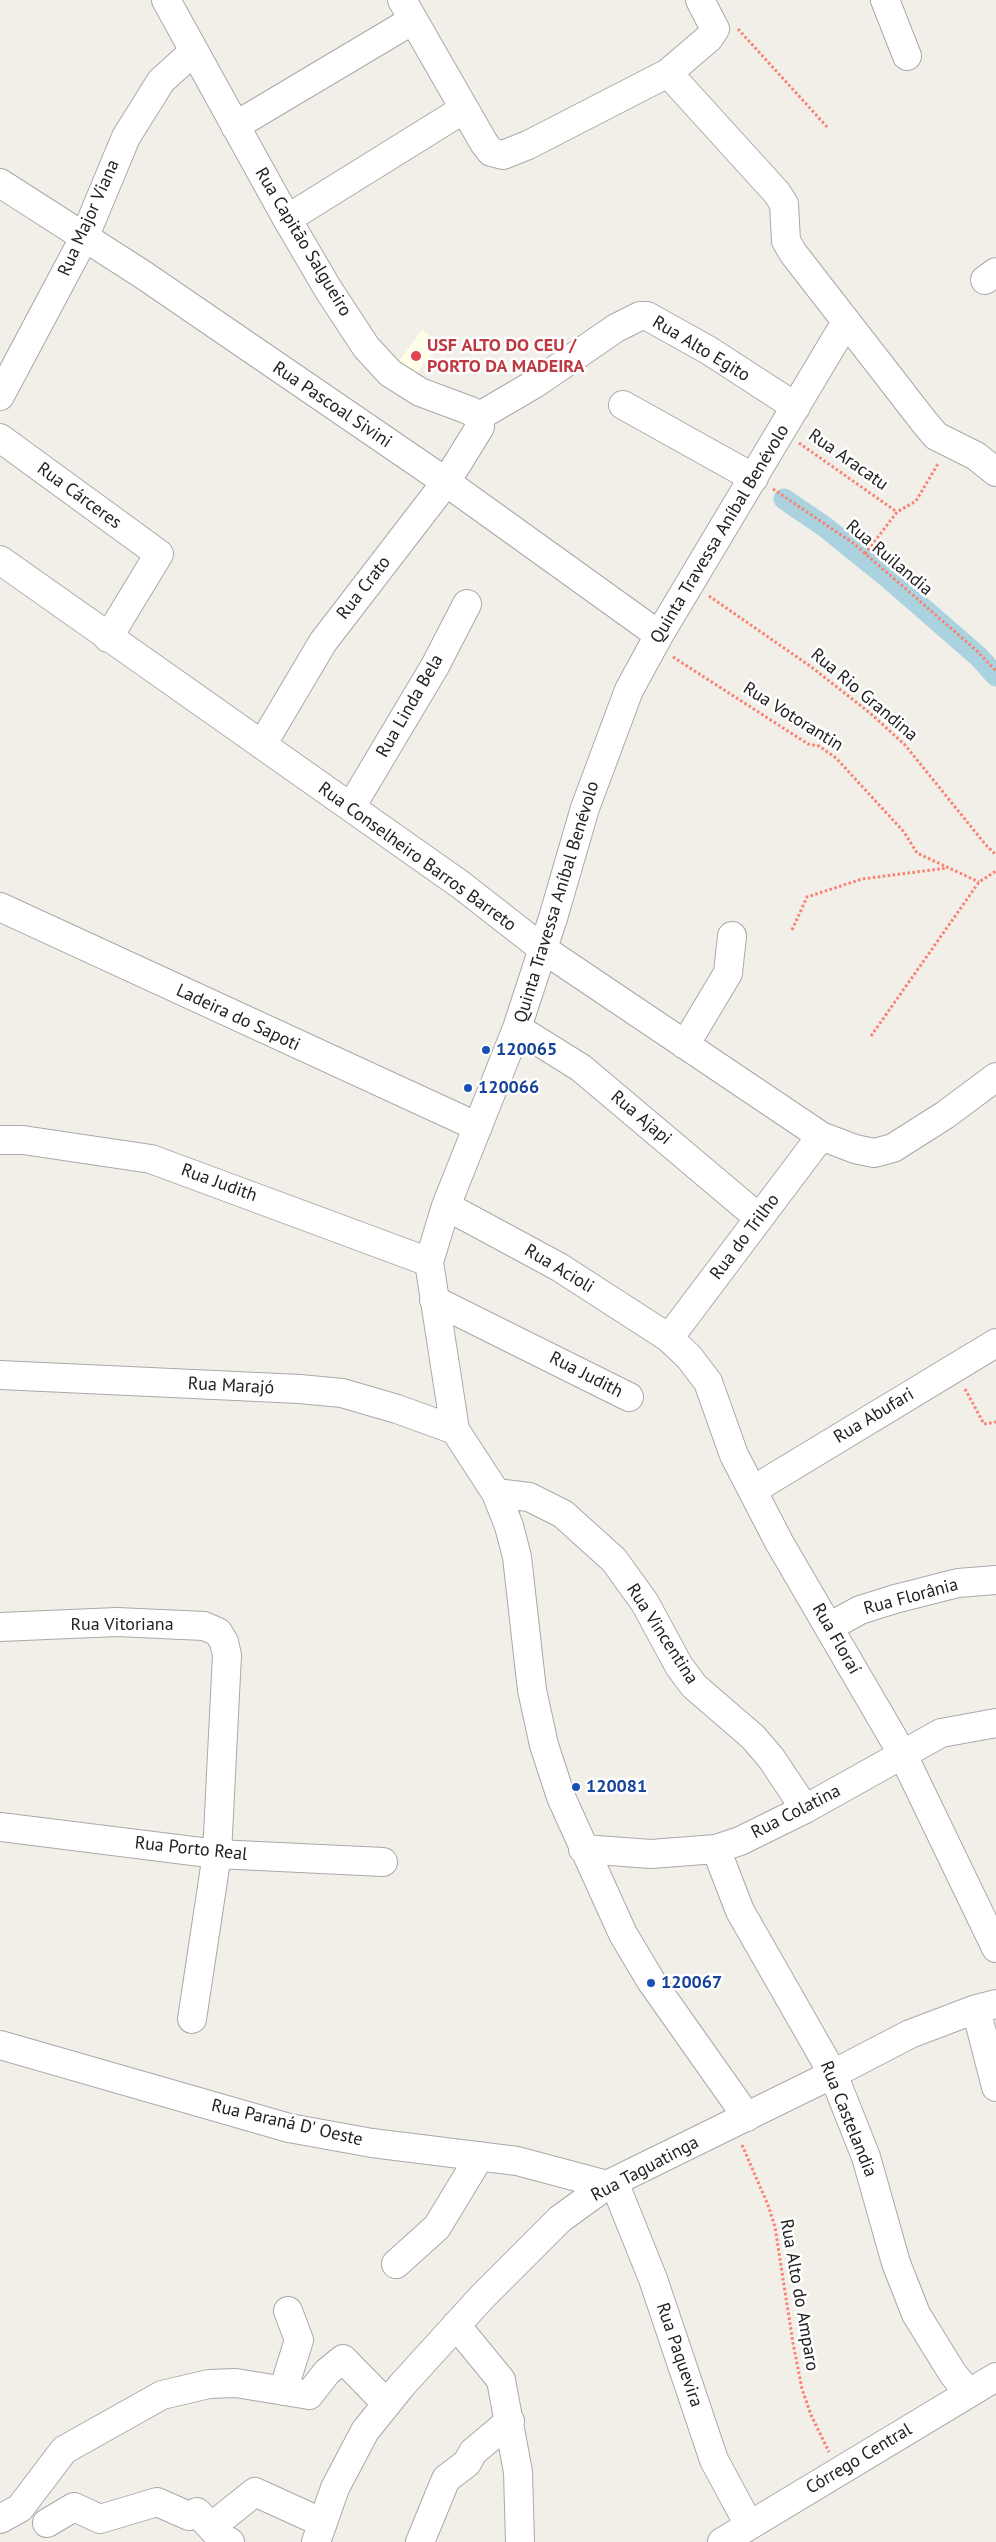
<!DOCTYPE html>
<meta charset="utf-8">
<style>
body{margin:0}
canvas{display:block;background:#f2efe9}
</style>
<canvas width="996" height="2542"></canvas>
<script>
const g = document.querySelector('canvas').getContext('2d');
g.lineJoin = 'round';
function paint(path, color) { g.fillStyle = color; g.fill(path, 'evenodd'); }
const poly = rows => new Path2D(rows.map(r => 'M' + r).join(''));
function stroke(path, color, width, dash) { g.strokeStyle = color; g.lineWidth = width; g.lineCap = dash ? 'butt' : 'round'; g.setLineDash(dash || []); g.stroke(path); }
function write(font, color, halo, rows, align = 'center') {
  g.font = font + ' "PT Sans",sans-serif'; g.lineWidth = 5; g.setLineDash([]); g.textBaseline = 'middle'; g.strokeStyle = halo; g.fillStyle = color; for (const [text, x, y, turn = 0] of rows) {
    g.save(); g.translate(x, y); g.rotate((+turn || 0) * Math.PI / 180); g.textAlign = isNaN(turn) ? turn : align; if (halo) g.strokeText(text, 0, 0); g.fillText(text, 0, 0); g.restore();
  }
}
const education = poly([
 [422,330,440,344,410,382,394,368]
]);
const canal = poly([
 [784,499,825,527,887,577,979,657,996,676]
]);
const path = poly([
 [738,29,828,128],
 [799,443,897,512],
 [773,489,853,543,977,651,996,671],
 [865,554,897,512,916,501,939,462],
 [709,596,810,666,870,713,905,745,985,844,996,855],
 [673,657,808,744,819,746,836,758,904,832,917,853,979,882],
 [792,930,807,897,862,879,947,868],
 [871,1036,979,882,996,871],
 [965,1389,984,1424,996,1422],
 [742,2145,768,2205,775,2227,793,2343,802,2389,811,2415,829,2452]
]);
const minor = poly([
 [166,0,287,219,328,289,366,347,390,373,420,392,471,411,478,417,480,427,446,482,323,642,262,745],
 [402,0,484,143,491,152,503,155,528,145,668,73],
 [700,0,715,29,709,38,668,73,777,193,784,204,786,241,793,253,925,423,936,436,976,456,996,472],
 [885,0,907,56],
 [235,126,413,20],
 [0,183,142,274,446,482,659,635],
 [287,219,464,109],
 [985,280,996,272],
 [0,396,84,238,126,137,161,81,193,52],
 [623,405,754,478],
 [478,417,536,383,616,328,640,316,647,316,708,350,796,407],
 [0,438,159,554,108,638],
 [0,560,461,885,543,949,821,1136,855,1149,874,1153,893,1148,945,1115,996,1077],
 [351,807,435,666,467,604],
 [0,907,478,1127],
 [517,1028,581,1068,759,1218],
 [685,1045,728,973,732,936],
 [0,1140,23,1140,151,1159,429,1262],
 [446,1206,559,1267,669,1338,689,1357,708,1382,734,1455,779,1542,903,1755,996,1948],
 [434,1300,629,1397],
 [669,1338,821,1136],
 [0,1375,300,1389,342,1393,397,1409,455,1430],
 [753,1490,996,1343],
 [496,1493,529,1497,563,1514,614,1560,645,1603,679,1666,694,1686,753,1737,771,1758,805,1809],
 [0,1627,117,1622,204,1626,218,1632,224,1642,227,1655,217,1854,192,2019],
 [829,1627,860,1610,895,1599,958,1583,996,1580],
 [0,1827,217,1854,383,1862],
 [583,1849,651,1854,716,1849,740,1841,805,1809,941,1733,996,1723],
 [716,1849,740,1911,833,2074,866,2157,896,2263,916,2314,953,2374,968,2392],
 [976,2009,996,2087],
 [0,2045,289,2128,372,2143,517,2161,607,2185],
 [747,2117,651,1981,623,1934,561,1797,544,1745,532,1690,517,1557,509,1526,496,1493,455,1430,429,1262,446,1206,517,1028,553,918,585,808,629,690,659,635,846,322],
 [614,2182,653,2279,714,2460,749,2525],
 [396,2264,437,2227,480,2156],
 [456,2325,501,2380,518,2472,520,2542],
 [283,2391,299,2340,288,2311],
 [0,2519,20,2508,64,2450,162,2395,209,2384,236,2383,309,2395,327,2372,343,2359,387,2404],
 [47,2523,74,2507,100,2519,157,2502,189,2516,197,2512,218,2535,230,2542],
 [211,2527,255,2492,323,2523],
 [316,2542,335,2488,365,2431,402,2385,482,2297,560,2219,607,2185,833,2074,910,2034,976,2009,996,2004],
 [420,2542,446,2479,467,2463,473,2452,510,2421],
 [722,2542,996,2377]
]);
const markers = [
 [416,356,6,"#e0444e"],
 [486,1050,5,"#1a4fb4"],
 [468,1088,5,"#1a4fb4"],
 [576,1787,5,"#1a4fb4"],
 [651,1983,5,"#1a4fb4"]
];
const streetNames = [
 ["Rua Major Viana",89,218,-66],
 ["Rua Capitão Salgueiro",303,242,59],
 ["Rua Alto Egito",701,349,31],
 ["Rua Pascoal Sivini",332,405,34],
 ["Rua Aracatu",848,460,35],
 ["Rua Cárceres",79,496,36],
 ["Quinta Travessa Aníbal Benévolo",720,534,-59],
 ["Rua Ruilandia",889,558,40],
 ["Rua Crato",364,588,-52],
 ["Rua Rio Grandina",864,695,40],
 ["Rua Linda Bela",410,706,-60],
 ["Rua Votorantin",793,717,32],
 ["Rua Conselheiro Barros Barreto",417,857,36],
 ["Quinta Travessa Aníbal Benévolo",557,902,-73],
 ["Ladeira do Sapoti",238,1018,25],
 ["Rua Ajapi",641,1118,40],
 ["Rua Judith",219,1183,20],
 ["Rua do Trilho",745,1237,-53],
 ["Rua Acioli",559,1269,31],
 ["Rua Judith",586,1375,27],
 ["Rua Marajó",231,1386,3],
 ["Rua Abufari",874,1416,-31],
 ["Rua Florânia",911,1597,-15],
 ["Rua Vitoriana",122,1625],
 ["Rua Vincentina",662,1634,57],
 ["Rua Floraí",836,1639,60],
 ["Rua Colatina",796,1812,-27],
 ["Rua Porto Real",191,1849,6],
 ["Rua Castelandia",848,2119,68],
 ["Rua Paraná D' Oeste",287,2123,13],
 ["Rua Taguatinga",645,2169,-28],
 ["Rua Alto do Amparo",799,2295,80],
 ["Rua Paquevira",679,2355,71],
 ["Córrego Central",859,2459,-31]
];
const healthNames = [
 ["USF ALTO DO CEU /",427,346],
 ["PORTO DA MADEIRA",427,367]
];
const transitNames = [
 ["120065",496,1050],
 ["120066",478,1088],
 ["120081",586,1787],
 ["120067",661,1983]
];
paint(education, '#ffffe5');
stroke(canal, '#aad3df', 21);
stroke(minor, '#a9a9a9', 30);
stroke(path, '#fa8072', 3, [2.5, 2.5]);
stroke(minor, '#fff', 28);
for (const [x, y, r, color] of markers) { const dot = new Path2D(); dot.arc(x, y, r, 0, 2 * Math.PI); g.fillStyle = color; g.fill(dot); stroke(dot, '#fff', 2); }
write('18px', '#222', '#fff', streetNames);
write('bold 18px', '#be3a42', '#fff', healthNames, 'left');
write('bold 18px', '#164399', '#fff', transitNames, 'left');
</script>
